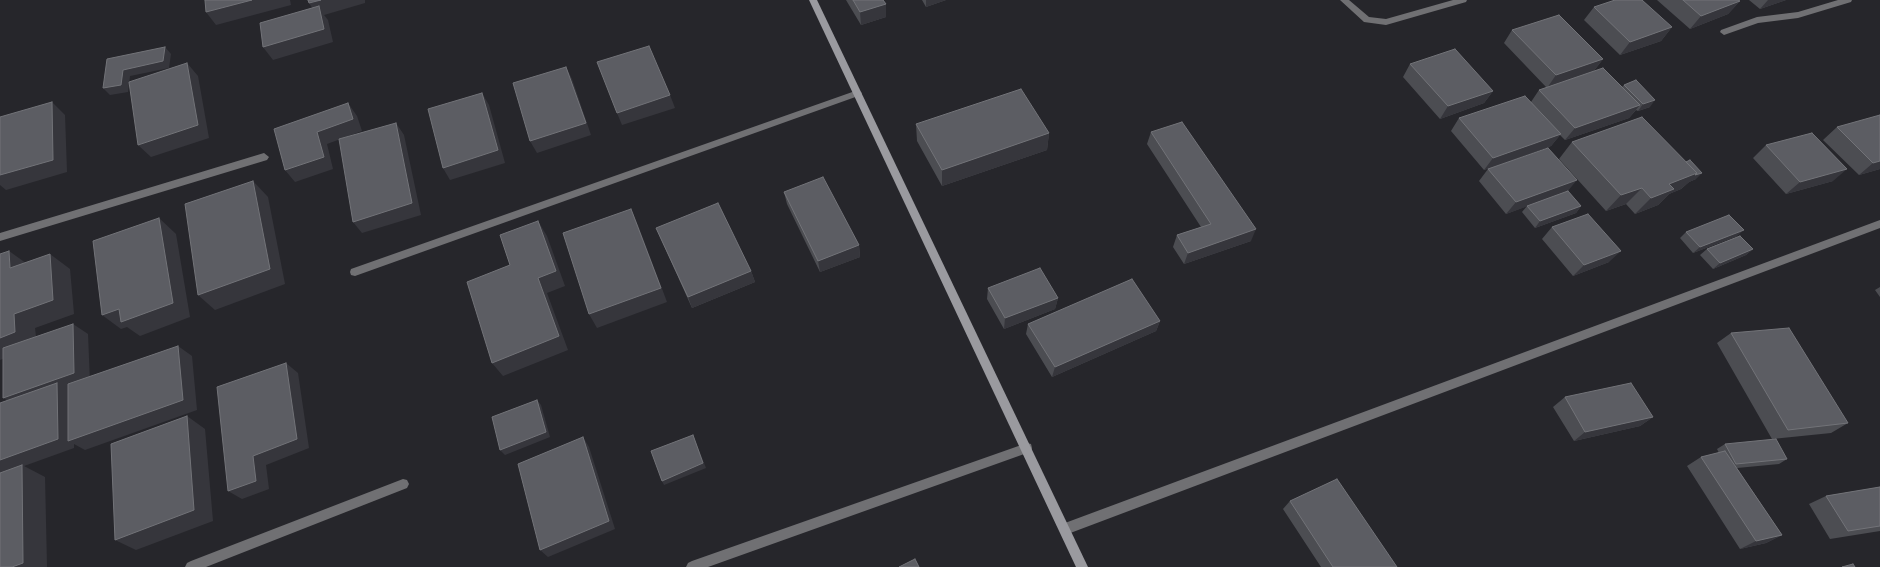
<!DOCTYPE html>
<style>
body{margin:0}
canvas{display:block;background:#26262b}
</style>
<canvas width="1880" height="567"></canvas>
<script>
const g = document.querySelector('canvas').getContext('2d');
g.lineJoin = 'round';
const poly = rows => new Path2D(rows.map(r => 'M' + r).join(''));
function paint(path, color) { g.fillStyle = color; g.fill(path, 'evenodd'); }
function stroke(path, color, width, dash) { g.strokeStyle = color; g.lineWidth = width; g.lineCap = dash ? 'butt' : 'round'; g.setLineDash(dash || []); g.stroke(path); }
const street = poly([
 [1340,0,1349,0,1369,17,1386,19,1453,0,1467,0,1466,2,1386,25,1364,22,1340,0],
 [1838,0,1852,0,1851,2,1798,18,1758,23,1724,35,1720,32,1721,30,1757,17,1798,12,1838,0],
 [858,90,862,93,861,95,355,276,351,275,350,272,351,269,858,90],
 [264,153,269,157,267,160,0,241,0,233,264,153],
 [1880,220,1880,228,1065,535,1061,533,1059,529,1061,525,1065,523,1880,220],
 [1027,443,1031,444,1032,448,1031,452,1027,453,708,567,686,567,688,563,692,561,1027,443],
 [403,479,407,480,409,484,407,488,206,567,185,567,187,563,191,561,403,479]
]);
const secondary = poly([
 [809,0,817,0,1088,567,1076,567,809,0]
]);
const wall = poly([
 [846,0,883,0,886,4,886,17,861,25],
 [922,0,946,0,926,7],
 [1657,0,1738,0,1740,1,1728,14,1690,29],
 [1749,0,1786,0,1760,9],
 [1594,7,1672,27,1661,41,1620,55,1584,20],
 [1512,30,1603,59,1593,72,1622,87,1624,85,1650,107,1638,111,1636,110,1629,118,1565,140,1560,135,1551,146,1484,170,1451,131,1459,118,1531,102,1539,90,1547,88,1504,43],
 [1410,64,1493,91,1484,103,1440,119,1403,77],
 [916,124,1049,133,1047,150,942,186,917,141],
 [1837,127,1880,169,1859,175,1823,140],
 [1151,132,1251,241,1184,264,1173,247,1177,235,1201,227,1147,144],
 [1572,142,1696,179,1689,182,1681,189,1669,194,1658,205,1635,214,1626,204,1606,211,1559,159],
 [1766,145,1833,181,1786,194,1753,158],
 [1488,169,1567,191,1581,206,1576,213,1535,228,1522,212,1527,206,1506,214,1479,181],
 [784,192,859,245,860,257,820,272,787,204],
 [1552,227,1609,262,1573,276,1542,239],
 [656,228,751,271,755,282,692,308],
 [1686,232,1737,236,1693,253,1680,238],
 [1707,249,1753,249,1746,255,1713,269,1700,255],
 [1880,287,1880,297,1875,290],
 [988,288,1058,298,1055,309,1004,329,987,299],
 [1160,321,1156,331,1052,377,1026,334,1028,324],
 [1731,333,1848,423,1831,433,1772,439,1717,343],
 [1565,397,1653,417,1640,426,1574,441,1553,407],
 [1725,444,1787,459,1779,464,1737,468,1782,535,1766,543,1740,549,1687,466,1701,457,1719,453,1717,449],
 [1880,487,1880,531,1830,539,1809,504,1826,496],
 [1290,501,1397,567,1321,567,1283,509]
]);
const shadedWall = poly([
 [252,0,290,0,291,5,216,25,206,12],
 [321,0,365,0,365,3,324,15,328,20,333,42,273,60,263,47,318,17,309,3],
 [926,0,946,0,926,7],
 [1768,0,1786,0,1760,9],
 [1740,1,1728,14,1690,29,1701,16],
 [886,4,886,17,861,25,860,12],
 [1672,27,1661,41,1620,55,1630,42],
 [165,47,171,54,169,68,130,76,128,92,110,95,103,88,123,70],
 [1603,59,1593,72,1547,88,1556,75],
 [187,63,198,76,209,138,151,157,138,145],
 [566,67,572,79,591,135,537,153,530,141],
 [1493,91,1484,103,1440,119,1448,106],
 [482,93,489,105,505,163,450,180,443,168],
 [670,95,675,108,622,125,617,113],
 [1655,100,1650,107,1638,111,1643,104],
 [52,102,65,115,67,172,6,190,0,185,0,175],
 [348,103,357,116,362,131,327,144,333,169,295,182,285,170,317,132],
 [1640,105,1629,118,1565,140,1575,128],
 [396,123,404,135,421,215,362,233,353,222],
 [1049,133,1047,150,942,186,942,170],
 [1561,134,1551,146,1484,170,1493,158],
 [1880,161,1880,169,1859,175,1873,163],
 [1847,169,1833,181,1786,194,1800,182],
 [1697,173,1702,173,1696,179,1689,182,1681,189,1669,194,1658,205,1635,214,1651,198,1669,184],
 [1577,180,1567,192,1506,214,1516,202],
 [253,181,268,197,285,284,215,310,198,295],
 [1642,188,1626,204,1606,211,1621,195],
 [1581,206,1576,213,1535,228,1540,221],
 [631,209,638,225,667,302,597,328,589,314],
 [159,218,176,234,190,317,140,336,127,327,121,329,102,315],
 [538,221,547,236,565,286,547,293,568,350,503,376,492,363,538,278],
 [1256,229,1251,241,1184,264,1188,253],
 [1744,230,1737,236,1693,253,1700,247],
 [859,245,860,257,820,272,818,261],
 [1753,249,1746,255,1713,269,1720,263],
 [9,251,30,266,10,268],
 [1621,251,1609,262,1573,276,1584,265],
 [50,254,70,269,74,314,35,328,37,346,0,360,0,338],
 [751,271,755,282,692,308,688,297],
 [1058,298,1055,309,1004,329,1005,318],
 [1160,321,1156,331,1052,377,1055,367],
 [73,324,88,334,90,383,178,346,192,356,197,410,85,450,74,444,74,448,24,466,45,477,47,567,12,567,0,475,0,460,20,407,3,398],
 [286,363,298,373,309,448,266,465,269,489,242,499,228,491],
 [537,400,541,405,550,437,505,455,500,450],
 [187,416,205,429,213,521,136,550,115,540],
 [1653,417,1640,426,1574,441,1585,432],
 [693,435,706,468,664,485,662,481],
 [583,437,589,447,615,529,548,557,540,550],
 [1782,535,1766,543,1740,549,1756,541]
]);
const building = poly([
 [205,0,252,0,206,12,205,0],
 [308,0,321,0,309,3,308,0],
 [853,0,883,0,886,4,860,12,853,0],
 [1615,0,1642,0,1672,27,1630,42,1594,7,1615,0],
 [1683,0,1738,0,1740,1,1701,16,1683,0],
 [319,6,324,29,263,47,260,23,319,6],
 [1559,15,1603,59,1556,75,1512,30,1559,15],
 [649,46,670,95,617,113,597,62,649,46],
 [165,47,163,61,123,70,121,85,103,88,107,59,165,47],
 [1455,49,1493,91,1448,106,1410,64,1455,49],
 [187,63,198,125,138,145,129,82,187,63],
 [566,67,586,123,530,141,513,83,566,67],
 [1603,68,1640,105,1575,128,1539,90,1603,68],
 [1636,80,1655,100,1643,104,1624,85,1636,80],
 [1021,89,1049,133,942,170,916,124,1021,89],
 [482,93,498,150,443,168,428,109,482,93],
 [1525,96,1561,134,1493,158,1459,118,1525,96],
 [52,102,53,160,0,175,0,117,52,102],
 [348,103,353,119,317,132,324,157,285,170,274,129,348,103],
 [1880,115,1880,161,1873,163,1837,127,1880,115],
 [1642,117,1697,173,1669,184,1674,189,1651,198,1642,188,1621,195,1572,142,1642,117],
 [1182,122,1256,229,1188,253,1177,235,1211,224,1151,132,1182,122],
 [396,123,412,203,353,222,339,139,396,123],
 [1812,133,1847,169,1800,182,1766,145,1812,133],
 [1548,148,1577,180,1516,202,1488,169,1548,148],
 [1690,160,1702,173,1695,175,1697,173,1686,162,1690,160],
 [823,177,859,245,818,261,784,192,823,177],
 [253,181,270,269,198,295,185,204,253,181],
 [1568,191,1581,206,1540,221,1527,206,1568,191],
 [718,203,751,271,688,297,656,228,718,203],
 [631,209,661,288,589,314,563,233,631,209],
 [1588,214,1621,251,1584,265,1552,227,1588,214],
 [1729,215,1744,230,1700,247,1686,232,1729,215],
 [159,218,173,303,121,322,119,309,102,315,93,241,159,218],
 [538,221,556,271,538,278,559,336,492,363,467,282,510,265,500,235,538,221],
 [1740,236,1753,249,1720,263,1707,249,1740,236],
 [9,251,10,268,50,254,53,300,14,314,15,332,0,338,0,254,9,251],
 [1040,268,1058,298,1005,318,988,288,1040,268],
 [1132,279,1160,321,1055,367,1028,324,1132,279],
 [73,324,74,373,3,398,3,348,73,324],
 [1789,328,1848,423,1788,430,1731,333,1789,328],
 [178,346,183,400,68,441,68,384,178,346],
 [286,363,297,439,253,456,256,481,228,491,217,387,286,363],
 [57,383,58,439,0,460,0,403,57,383],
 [1631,383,1653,417,1585,432,1565,397,1631,383],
 [537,400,546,432,500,450,492,417,537,400],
 [187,416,194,510,115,540,111,444,187,416],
 [693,435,703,463,662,481,651,451,693,435],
 [583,437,609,521,540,550,518,464,583,437],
 [1776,439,1787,459,1736,464,1725,444,1776,439],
 [1725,451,1782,535,1756,541,1701,457,1725,451],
 [22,465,23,563,12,567,0,567,0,473,22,465],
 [1337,479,1397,567,1333,567,1290,501,1337,479],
 [1880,487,1880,526,1848,531,1826,496,1880,487],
 [915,559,919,567,899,567,915,559],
 [1853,564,1855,567,1842,567,1853,564]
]);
paint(street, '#707073');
paint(secondary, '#9a9a9f');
paint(wall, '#4c4d52');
paint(shadedWall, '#36363c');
paint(building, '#5c5d63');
stroke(building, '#727378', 1);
</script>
